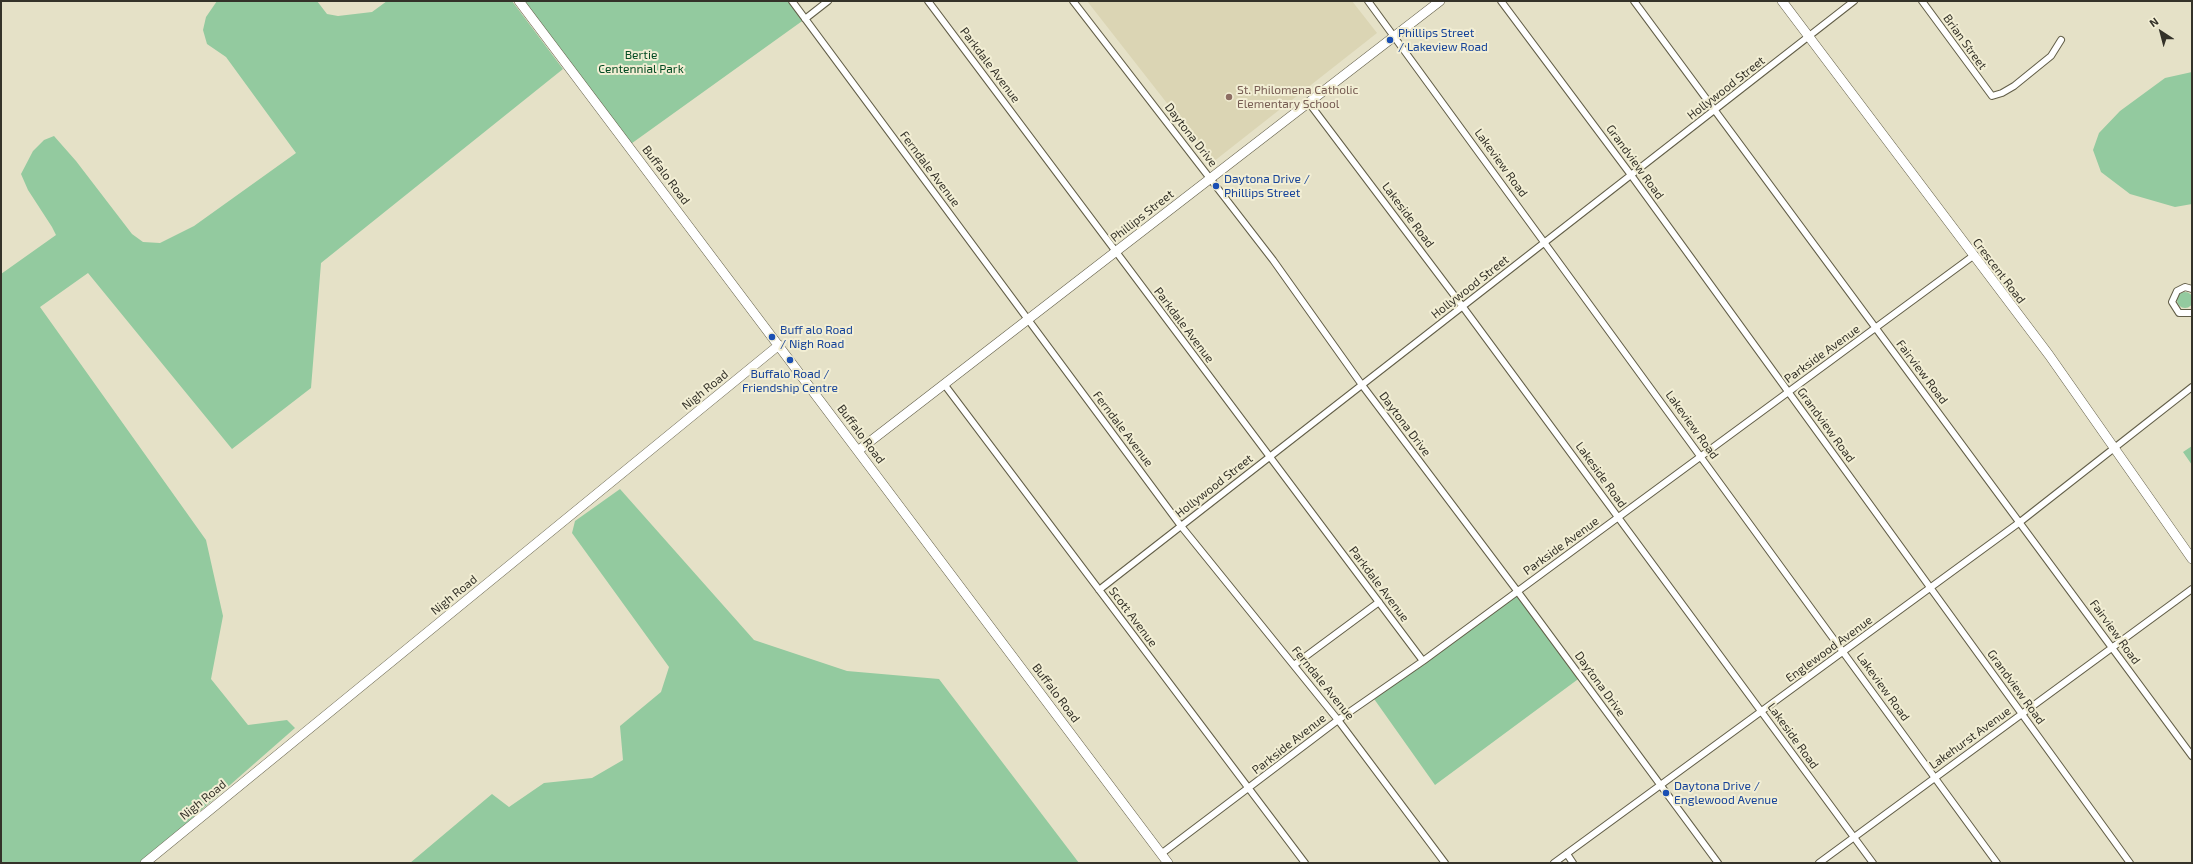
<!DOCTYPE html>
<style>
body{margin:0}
#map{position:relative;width:2193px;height:864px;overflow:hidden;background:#e5e1c7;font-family:"Exo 2",sans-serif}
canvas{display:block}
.frame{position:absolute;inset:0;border:2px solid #343229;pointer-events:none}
.north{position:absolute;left:2141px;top:12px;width:40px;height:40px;-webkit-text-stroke:3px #f2eed4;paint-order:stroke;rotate:324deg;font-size:11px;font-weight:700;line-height:16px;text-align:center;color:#343229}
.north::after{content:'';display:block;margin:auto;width:14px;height:18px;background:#343229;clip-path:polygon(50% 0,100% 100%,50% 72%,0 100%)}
</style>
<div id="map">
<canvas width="2193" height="864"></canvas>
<div class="frame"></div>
<div class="north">N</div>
</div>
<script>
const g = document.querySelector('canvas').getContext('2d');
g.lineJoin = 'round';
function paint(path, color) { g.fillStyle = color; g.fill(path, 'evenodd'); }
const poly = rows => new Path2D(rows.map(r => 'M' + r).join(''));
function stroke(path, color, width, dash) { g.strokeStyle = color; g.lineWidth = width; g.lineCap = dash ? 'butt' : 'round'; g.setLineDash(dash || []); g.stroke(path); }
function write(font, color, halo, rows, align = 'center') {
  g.font = font + ' "Exo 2",sans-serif'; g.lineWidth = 4; g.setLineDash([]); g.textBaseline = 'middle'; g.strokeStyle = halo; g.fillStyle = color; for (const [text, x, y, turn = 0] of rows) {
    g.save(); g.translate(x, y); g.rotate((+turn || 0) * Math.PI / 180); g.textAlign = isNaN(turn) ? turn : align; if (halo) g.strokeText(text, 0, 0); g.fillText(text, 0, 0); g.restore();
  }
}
const built = poly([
 [1087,1,1352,1,1377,33,1213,162]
]);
const green = poly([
 [217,1,317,1,327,14,338,16,372,12,387,1,512,1,563,69,321,263,311,388,232,449,88,273,40,307,206,540,223,616,211,679,248,725,287,720,295,728,141,863,1,863,1,274,56,235,52,227,28,190,21,174,33,151,44,140,54,136,76,161,132,234,143,242,160,243,194,226,296,153,226,57,207,44,203,30,206,17],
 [519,1,791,1,805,19,628,146],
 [2192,72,2192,204,2175,207,2130,194,2101,172,2093,150,2099,133,2120,111,2165,78],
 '2177 300a8 8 0 1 1 16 0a8 8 0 1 1-16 0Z',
 [2192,446,2192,465,2183,452],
 [620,489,754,640,847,671,939,679,1079,863,410,863,492,794,509,807,544,783,592,778,623,760,620,726,661,692,669,667,572,533,575,521],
 [1518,592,1581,677,1435,785,1372,696]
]);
const street = poly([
 [792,1,1181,526,1338,720,1445,863],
 [928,1,1423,661],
 [1073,1,1273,260,1362,385,1518,592,1718,863],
 [1368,1,1997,863],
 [1501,1,1631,175,2130,863],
 [1634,1,2192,756],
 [1922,1,1992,96,2002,93,2014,86,2051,56,2061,40],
 [805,19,828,1],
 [1309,103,1463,307,1873,863],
 [2192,289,2185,287,2177,291,2172,302,2179,313,2192,313],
 [944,384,1305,863],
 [1099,590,1854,1],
 [1294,665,1379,602],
 [1161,854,1338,720,1423,661,1973,256],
 [1567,854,1573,863],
 [1554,863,2020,522,2192,387],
 [1819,863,2192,589]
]);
const secondary = poly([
 [519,1,1168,863],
 [1782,1,2049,355,2192,559],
 [859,450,1440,1],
 [145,863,779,345]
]);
const markers = [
 [1390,40,4,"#1a4fb4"],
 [1229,97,4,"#8d6e63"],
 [1216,186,4,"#1a4fb4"],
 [772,337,4,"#1a4fb4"],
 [790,360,4,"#1a4fb4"],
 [1666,793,4,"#1a4fb4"]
];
const transitNames = [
 ["Phillips Street",1398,33],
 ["/ Lakeview Road",1398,47],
 ["Daytona Drive /",1224,179],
 ["Phillips Street",1224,193],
 ["Buff alo Road",780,330],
 ["/ Nigh Road",780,344],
 ["Buffalo Road /",790,374,"center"],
 ["Friendship Centre",790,388,"center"],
 ["Daytona Drive /",1674,786],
 ["Englewood Avenue",1674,800]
];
const streetNames = [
 ["Brian Street",1965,42,54],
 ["Parkdale Avenue",990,65,53],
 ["Hollywood Street",1726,88,-38],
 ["Daytona Drive",1191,135,52],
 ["Grandview Road",1635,162,54],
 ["Lakeview Road",1501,163,54],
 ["Ferndale Avenue",930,169,53],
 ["Buffalo Road",666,175,53],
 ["Lakeside Road",1408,215,53],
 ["Phillips Street",1142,216,-38],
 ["Crescent Road",1999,271,53],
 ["Hollywood Street",1470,287,-38],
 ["Parkdale Avenue",1184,325,53],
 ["Parkside Avenue",1822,354,-36],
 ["Fairview Road",1922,372,53],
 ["Nigh Road",705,390,-39],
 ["Daytona Drive",1405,424,53],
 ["Lakeview Road",1692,425,54],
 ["Grandview Road",1826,425,54],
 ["Ferndale Avenue",1123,429,53],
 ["Buffalo Road",861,434,53],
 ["Lakeside Road",1601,475,54],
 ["Hollywood Street",1214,486,-38],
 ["Parkside Avenue",1561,546,-36],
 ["Parkdale Avenue",1379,584,53],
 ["Nigh Road",454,595,-39],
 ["Scott Avenue",1133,617,53],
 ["Fairview Road",2115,632,54],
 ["Englewood Avenue",1829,649,-36],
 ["Ferndale Avenue",1323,683,51],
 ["Daytona Drive",1600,684,54],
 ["Lakeview Road",1883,687,54],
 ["Grandview Road",2016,687,54],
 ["Buffalo Road",1056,693,53],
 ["Lakeside Road",1793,736,54],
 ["Lakehurst Avenue",1970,738,-36],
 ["Parkside Avenue",1289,744,-38],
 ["Nigh Road",203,800,-39]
];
const parkNames = [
 ["Bertie",641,55],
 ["Centennial Park",641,69]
];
const educationNames = [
 ["St. Philomena Catholic",1237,90],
 ["Elementary School",1237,104]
];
paint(built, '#dbd5b4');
paint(green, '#93ca9f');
stroke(street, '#625e48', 8);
stroke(secondary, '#625e48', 10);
stroke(street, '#fff', 6);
stroke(secondary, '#fff', 9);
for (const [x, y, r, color] of markers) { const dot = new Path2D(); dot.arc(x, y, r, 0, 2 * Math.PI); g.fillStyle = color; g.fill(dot); stroke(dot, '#f2eed4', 1.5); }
write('12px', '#164399', '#f2eed4', transitNames, 'left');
write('12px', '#343229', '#f2eed4', streetNames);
write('12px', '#044c23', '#f2eed4', parkNames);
write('12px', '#785e54', '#f2eed4', educationNames, 'left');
</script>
